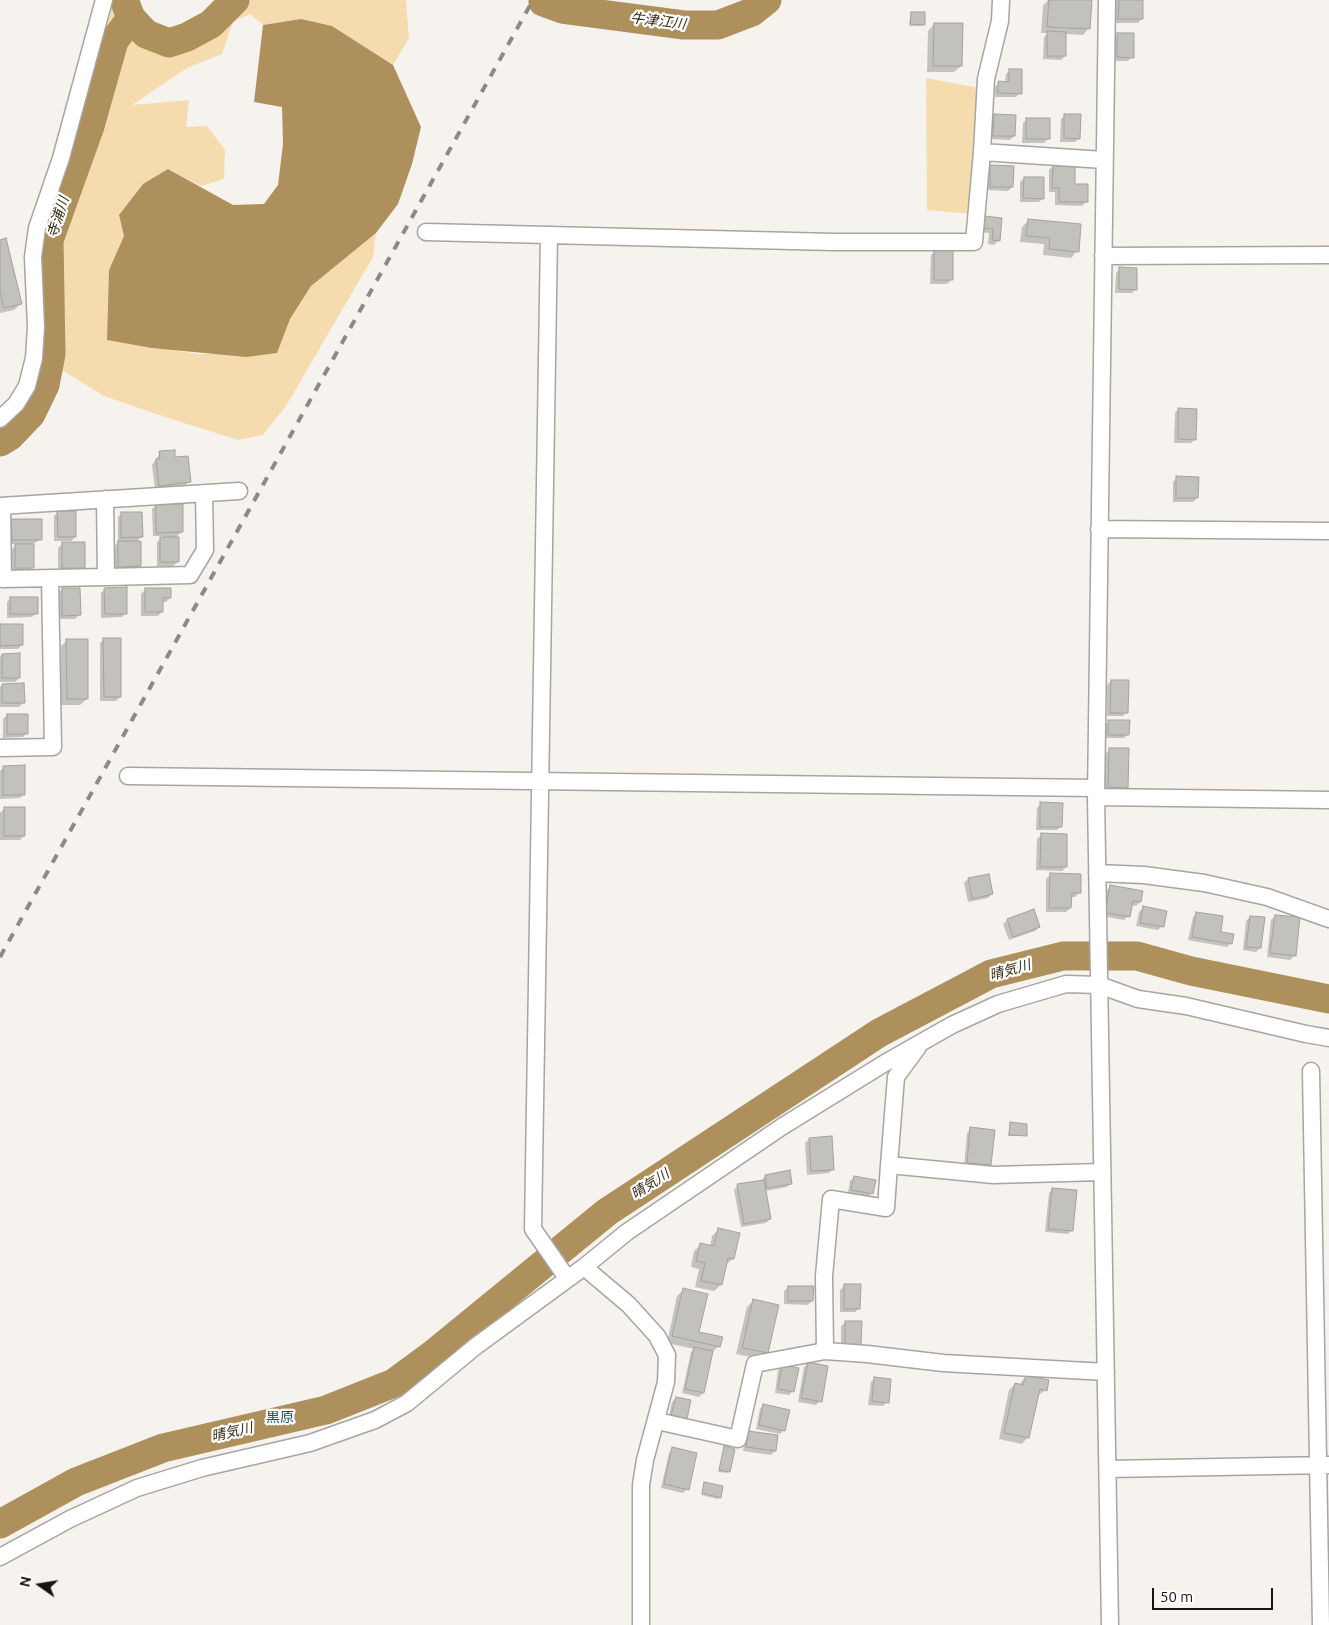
<!DOCTYPE html>
<meta charset="utf-8">
<style>
body{margin:0}
#map{position:relative;width:1329px;height:1625px;overflow:hidden;background:#f6f3ef;font-family:Ubuntu,sans-serif}
canvas{display:block}
.north{position:absolute;left:15px;top:1560px;width:50px;height:50px;-webkit-text-stroke:4px #fff;paint-order:stroke;rotate:283deg;font-size:14px;font-weight:700;line-height:20px;text-align:center;color:#151413}
.north::after{content:'';display:block;margin:auto;width:18px;height:22px;background:#151413;clip-path:polygon(50% 0,100% 100%,50% 72%,0 100%)}
.scale{position:absolute;left:1152px;top:1588px;width:121px;height:22px;box-sizing:border-box;border:2px solid #151413;border-top:0;padding-left:6px;font-size:15px;line-height:18px;white-space:nowrap;color:#151413;-webkit-text-stroke:4px #fff;paint-order:stroke}
</style>
<div id="map">
<canvas width="1329" height="1625"></canvas>
<div class="north">N</div>
<div class="scale">50 m</div>
</div>
<script>
const g = document.querySelector('canvas').getContext('2d');
g.lineJoin = 'round';
function paint(path, color) { g.fillStyle = color; g.fill(path, 'evenodd'); }
const poly = rows => new Path2D(rows.map(r => 'M' + r).join(''));
function stroke(path, color, width, dash) { g.strokeStyle = color; g.lineWidth = width; g.lineCap = dash ? 'butt' : 'round'; g.setLineDash(dash || []); g.stroke(path); }
function write(font, color, halo, rows, align = 'center') {
  g.font = font + ' Ubuntu,"Noto Sans JP",sans-serif'; g.lineWidth = 4.5; g.setLineDash([]); g.textBaseline = 'middle'; g.strokeStyle = halo; g.fillStyle = color; for (const [text, x, y, turn = 0] of rows) {
    g.save(); g.translate(x, y); g.rotate((+turn || 0) * Math.PI / 180); g.textAlign = isNaN(turn) ? turn : align; if (halo) g.strokeText(text, 0, 0); g.fillText(text, 0, 0); g.restore();
  }
}
const green = poly([
 [109,0,136,0,146,21,174,31,220,7,228,0,406,0,409,38,393,65,332,26,301,19,263,25,250,14,233,22,222,54,187,68,132,105,189,100,186,127,207,126,225,150,224,179,201,186,168,169,143,184,119,215,124,236,109,270,107,340,199,354,277,353,290,319,311,285,376,233,373,257,286,406,263,435,238,440,162,416,104,396,42,358,38,286,41,235,63,180],
 [926,78,980,88,972,214,927,210]
]);
const water = poly([
 [301,19,332,26,393,65,421,127,412,164,398,204,376,233,311,286,290,319,277,353,246,357,152,348,107,340,109,270,124,236,119,215,143,184,168,169,233,205,264,204,278,185,283,144,282,107,254,102,263,25]
]);
const shadow = poly([
 [1048,0,1065,0,1089,28,1083,35,1065,34,1065,56,1061,60,1043,59,1044,37,1048,33,1041,33,1043,6],
 [1115,0,1142,0,1142,19,1138,23,1115,23],
 [911,13,924,24,922,26,909,26],
 [934,24,961,66,954,72,927,72,928,31],
 [1118,34,1132,57,1128,61,1113,61,1114,38],
 [1010,70,1020,93,1016,97,995,97,995,87,999,83,1005,83,1006,74],
 [1065,115,1079,138,1075,142,1060,142,1061,119],
 [994,116,1014,136,1010,140,990,139,990,120],
 [1027,119,1048,139,1044,143,1022,143,1023,123],
 [1053,166,1074,185,1086,202,1082,206,1055,205,1055,192,1049,192,1049,170],
 [990,167,1012,187,1008,191,986,190,986,171],
 [1024,178,1043,198,1039,202,1020,202,1020,182],
 [986,217,1000,219,998,241,994,245,988,244,989,233,980,232,981,221],
 [1028,221,1077,251,1071,258,1043,255,1044,244,1020,242,1022,227],
 [0,241,21,303,14,310,0,313],
 [935,251,951,280,947,284,930,284,931,255],
 [1120,269,1136,289,1132,293,1115,293,1116,273],
 [1179,409,1195,439,1191,443,1174,443,1175,413],
 [160,453,174,459,189,482,185,486,155,489,152,465],
 [1177,478,1197,498,1193,502,1173,502,1173,482],
 [156,505,182,532,177,536,178,562,173,566,157,566,157,542,163,536,153,536,152,509],
 [58,512,75,537,71,541,54,541,54,516],
 [122,513,141,537,136,542,140,566,135,570,115,570,114,546,120,541,118,541,118,517],
 [12,520,40,540,33,544,33,567,29,571,11,572,11,550,17,544,8,544,8,524],
 [62,544,84,568,80,572,58,572,58,548],
 [62,589,79,615,75,619,59,619,58,593],
 [105,589,126,613,122,617,101,618,101,593],
 [145,590,170,598,166,602,161,602,162,612,158,616,141,616,141,594],
 [11,598,37,613,32,617,7,618,7,602],
 [0,626,22,645,18,649,0,649],
 [104,639,120,697,116,701,100,701,100,643],
 [67,640,87,699,80,705,61,705,61,646],
 [2,655,19,678,15,682,0,682,0,657],
 [1111,681,1127,712,1123,716,1107,716,1107,685],
 [3,685,23,703,19,707,0,707,0,687],
 [7,715,27,733,23,737,3,738,3,719],
 [1109,721,1128,734,1124,738,1104,738,1105,725],
 [1109,750,1126,787,1122,791,1104,791,1105,754],
 [4,767,24,794,20,798,0,799,0,771],
 [1041,804,1061,826,1057,830,1036,830,1037,808],
 [4,809,24,836,20,840,0,840,0,813],
 [1041,835,1066,867,1062,871,1036,870,1037,839],
 [1050,875,1079,893,1075,897,1070,897,1070,908,1066,912,1046,912,1046,879],
 [968,879,992,894,988,898,968,902,964,883],
 [1111,886,1140,902,1136,906,1131,905,1128,916,1124,920,1102,916,1107,890],
 [1143,908,1162,926,1158,930,1136,926,1139,912],
 [1197,913,1231,943,1227,947,1188,940,1193,917],
 [1275,916,1294,956,1290,960,1267,957,1271,920],
 [1250,917,1260,948,1256,952,1243,950,1246,921],
 [1007,920,1039,927,1035,931,1009,940,1003,924],
 [1010,1124,1025,1136,1008,1136],
 [971,1129,990,1164,986,1168,964,1166,967,1133],
 [809,1139,833,1169,829,1173,807,1175,805,1143],
 [765,1176,791,1183,787,1187,765,1191,770,1219,766,1223,741,1227,734,1190,738,1185,761,1181],
 [854,1177,872,1193,868,1197,848,1193,850,1181],
 [1053,1189,1072,1230,1068,1234,1045,1232,1049,1193],
 [719,1229,733,1259,725,1265,721,1285,714,1291,695,1287,699,1269,691,1267,694,1251,701,1245,710,1247,712,1236],
 [845,1285,859,1308,855,1312,840,1312,840,1290],
 [788,1287,812,1301,808,1305,784,1304,784,1291],
 [683,1290,697,1333,719,1346,712,1352,703,1393,699,1397,682,1393,691,1352,694,1349,667,1343,677,1296],
 [753,1301,767,1353,761,1359,736,1354,747,1307],
 [846,1322,860,1345,856,1349,841,1348,841,1326],
 [808,1363,820,1401,816,1405,798,1402,804,1367],
 [783,1366,793,1391,789,1395,775,1393,778,1370],
 [1026,1376,1046,1390,1037,1396,1028,1437,1022,1444,999,1439,1009,1390,1015,1384,1019,1385],
 [875,1378,887,1402,883,1406,868,1405,871,1382],
 [676,1398,686,1418,682,1422,668,1419,672,1402],
 [764,1405,784,1430,780,1434,756,1429,760,1409],
 [749,1432,775,1451,771,1455,743,1451,745,1436],
 [725,1447,729,1472,727,1473,718,1472],
 [673,1449,687,1489,683,1493,661,1488,669,1453],
 [705,1484,720,1497,718,1499,701,1495]
]);
const river = poly([
 [125,2,131,18,146,34,169,43,187,37,211,24,235,0],
 [543,2,562,9,684,25,718,25,752,12,767,0],
 [0,442,10,436,31,414,45,385,51,354,49,240,90,126,114,41,131,18],
 [0,1524,76,1482,163,1448,326,1410,394,1383,432,1355,607,1212,879,1033,991,974,1063,956,1137,956,1191,971,1329,999]
]);
const building = poly([
 [1049,0,1092,0,1090,29,1047,27,1049,0],
 [1119,0,1143,0,1143,19,1118,19,1119,0],
 [911,12,925,12,925,25,910,24,911,12],
 [934,23,963,23,962,66,933,66,934,23],
 [1047,31,1066,32,1066,56,1047,56,1047,31],
 [1117,33,1134,33,1134,58,1117,57,1117,33],
 [1009,69,1022,69,1022,94,998,93,998,81,1009,82,1009,69],
 [994,114,1016,115,1015,136,993,136,994,114],
 [1064,114,1081,114,1080,139,1064,138,1064,114],
 [1026,118,1050,118,1050,139,1026,139,1026,118],
 [990,165,1014,166,1013,187,990,187,990,165],
 [1053,165,1075,165,1075,184,1088,184,1088,202,1059,202,1059,188,1052,188,1053,165],
 [1024,177,1044,177,1044,199,1023,198,1024,177],
 [985,216,1002,218,1000,241,992,240,993,229,984,228,985,216],
 [1028,219,1081,224,1079,252,1049,249,1050,238,1026,236,1028,219],
 [6,238,22,304,4,308,0,293,0,240,6,238],
 [934,249,953,250,953,280,934,280,934,249],
 [1119,267,1137,268,1137,290,1119,289,1119,267],
 [1178,408,1197,409,1196,440,1178,439,1178,408],
 [175,450,175,457,188,456,191,482,159,486,156,459,160,459,159,451,175,450],
 [1176,476,1199,477,1198,498,1176,498,1176,476],
 [156,504,183,504,183,532,156,533,156,504],
 [57,511,76,511,76,537,58,537,57,511],
 [121,512,142,512,143,537,121,538,121,512],
 [11,519,42,519,42,540,12,540,11,519],
 [160,537,179,537,179,562,160,562,160,537],
 [118,541,141,541,141,566,118,567,118,541],
 [62,542,85,542,85,568,62,568,62,542],
 [15,544,34,544,34,568,15,568,15,544],
 [127,587,127,614,105,614,104,588,127,587],
 [62,588,80,588,81,615,62,616,62,588],
 [145,588,171,588,171,598,163,598,163,612,145,612,145,588],
 [10,597,38,597,38,614,10,614,10,597],
 [0,624,23,624,23,645,0,646,0,624],
 [103,638,121,638,121,697,104,697,103,638],
 [66,639,88,639,88,699,67,699,66,639],
 [20,653,20,678,2,678,2,654,20,653],
 [1111,680,1129,680,1128,713,1110,713,1111,680],
 [24,683,25,703,2,703,2,684,24,683],
 [7,714,28,714,28,734,7,734,7,714],
 [1108,720,1130,720,1129,735,1108,735,1108,720],
 [1109,748,1129,748,1128,788,1108,787,1109,748],
 [25,765,25,795,3,795,3,766,25,765],
 [1040,802,1063,803,1062,827,1040,827,1040,802],
 [4,807,25,807,25,836,4,836,4,807],
 [1041,833,1067,834,1067,867,1040,867,1041,833],
 [1050,873,1081,874,1081,893,1072,893,1071,908,1049,908,1050,873],
 [989,874,993,894,972,899,968,878,989,874],
 [1110,885,1143,891,1141,902,1133,901,1130,917,1105,913,1110,885],
 [1143,906,1167,911,1164,927,1140,923,1143,906],
 [1034,909,1040,927,1013,937,1007,919,1034,909],
 [1196,912,1223,916,1221,932,1234,934,1232,944,1192,937,1196,912],
 [1275,915,1300,917,1296,956,1270,953,1275,915],
 [1250,916,1265,917,1261,948,1246,947,1250,916],
 [1010,1122,1027,1124,1027,1136,1009,1135,1010,1122],
 [970,1127,995,1130,991,1165,967,1163,970,1127],
 [832,1136,834,1170,811,1171,809,1138,832,1136],
 [790,1170,792,1184,767,1188,765,1175,790,1170],
 [854,1176,876,1180,873,1194,851,1190,854,1176],
 [764,1180,771,1219,744,1224,737,1184,764,1180],
 [1052,1188,1077,1190,1073,1231,1048,1229,1052,1188],
 [718,1228,740,1233,734,1259,728,1258,722,1285,701,1281,705,1263,696,1261,700,1243,714,1246,718,1228],
 [844,1284,861,1284,860,1309,844,1309,844,1284],
 [788,1286,814,1286,813,1301,788,1301,788,1286],
 [683,1288,708,1294,699,1332,723,1337,720,1347,672,1336,683,1288],
 [753,1299,779,1305,768,1353,742,1348,753,1299],
 [845,1321,862,1321,861,1345,845,1345,845,1321],
 [694,1347,713,1351,704,1393,685,1389,694,1347],
 [808,1362,828,1366,822,1402,801,1398,808,1362],
 [782,1365,799,1368,794,1392,778,1389,782,1365],
 [1026,1375,1049,1380,1047,1391,1040,1389,1029,1438,1004,1433,1015,1383,1023,1385,1026,1375],
 [874,1377,891,1379,889,1403,872,1401,874,1377],
 [676,1397,691,1400,687,1419,671,1415,676,1397],
 [763,1404,790,1410,785,1431,759,1425,763,1404],
 [748,1431,778,1435,776,1451,746,1447,748,1431],
 [724,1446,735,1449,730,1472,719,1470,724,1446],
 [672,1447,697,1453,689,1490,664,1484,672,1447],
 [704,1482,723,1486,721,1498,702,1493,704,1482]
]);
const street = poly([
 [1107,0,1096,797,1110,1625],
 [982,152,986,79,1000,21,1001,0],
 [426,232,833,242,974,242,982,152,1104,160],
 [549,235,533,1229,567,1278],
 [1103,256,1329,255],
 [0,419,16,404,27,386,34,358,36,327,33,257,37,228,61,158,104,0],
 [0,506,239,491],
 [2,506,3,579,106,577,105,499],
 [1099,529,1329,531],
 [106,577,190,575,205,550,204,493],
 [0,748,53,747,50,578],
 [128,776,1096,788],
 [1096,797,1329,800],
 [1097,873,1144,875,1204,883,1267,897,1329,919],
 [1311,1071,1321,1625],
 [889,1165,896,1077,918,1047],
 [584,1267,629,1305,657,1336,667,1355,666,1382,645,1460,641,1485,641,1625],
 [825,1351,824,1276,831,1199,886,1208,889,1165,993,1175,1102,1172],
 [657,1421,738,1439,755,1364,825,1351,867,1354,943,1363,1106,1372],
 [1108,1469,1328,1465],
 [0,1557,70,1519,137,1488,202,1468,310,1443,375,1420,407,1403,476,1346,584,1267,627,1232,783,1126,885,1063,952,1025,998,1004,1066,984,1099,985,1138,999,1186,1006,1306,1034,1329,1038]
]);
const rail = poly([
 [0,957,533,0]
]);
const waterNames = [
 ["牛津江川",658,21,7],
 ["寺浦川",58,217,-72],
 ["晴気川",1010,970,-16],
 ["晴気川",650,1184,-33],
 ["晴気川",232,1432,-13]
];
const neighbourhoodNames = [
 ["黒原",280,1417]
];
paint(green, '#f5dcaf');
paint(water, '#ad905b');
paint(shadow, '#0003');
stroke(river, '#ad905b', 29);
paint(building, '#c3c1bc');
stroke(building, '#a4a29d', 1);
stroke(street, '#a7a5a0', 19);
stroke(street, '#fff', 16);
stroke(rail, '#8c8a87', 4, [9, 9]);
write('italic 14px', '#372a11', '#fff', waterNames);
write('14px', '#0e5471', '#fff', neighbourhoodNames);
</script>
